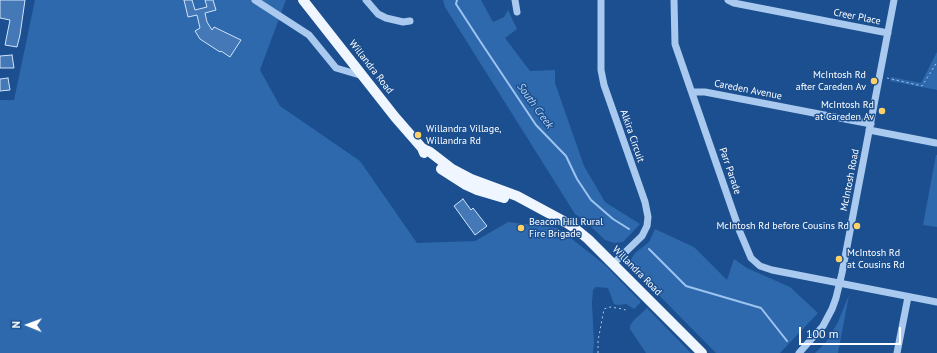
<!DOCTYPE html>
<style>
body{margin:0}
#map{position:relative;width:937px;height:353px;overflow:hidden;background:#1b4f8f;font-family:"PT Sans",sans-serif}
canvas{display:block}
.north{position:absolute;left:8px;top:305px;width:40px;height:40px;-webkit-text-stroke:3px #1b4f8f;paint-order:stroke;rotate:271deg;font-size:11px;font-weight:700;line-height:16px;text-align:center;color:#fff}
.north::after{content:'';display:block;margin:auto;width:14px;height:18px;background:#fff;clip-path:polygon(50% 0,100% 100%,50% 72%,0 100%)}
.scale{position:absolute;left:799px;top:327px;width:102px;height:18px;box-sizing:border-box;border:2px solid #fff;border-top:0;padding-left:5px;font-size:12px;line-height:14px;white-space:nowrap;color:#fff;-webkit-text-stroke:3px #1b4f8f;paint-order:stroke}
</style>
<div id="map">
<canvas width="937" height="353"></canvas>
<div class="north">N</div>
<div class="scale">100 m</div>
</div>
<script>
const g = document.querySelector('canvas').getContext('2d');
g.lineJoin = 'round';
function paint(path, color) { g.fillStyle = color; g.fill(path, 'evenodd'); }
const poly = rows => new Path2D(rows.map(r => 'M' + r).join(''));
function stroke(path, color, width, dash) { g.strokeStyle = color; g.lineWidth = width; g.lineCap = dash ? 'butt' : 'round'; g.setLineDash(dash || []); g.stroke(path); }
function write(font, color, halo, rows, align = 'center') {
  g.font = font + ' "PT Sans",sans-serif'; g.lineWidth = 3; g.setLineDash([]); g.textBaseline = 'middle'; g.strokeStyle = halo; g.fillStyle = color; for (const [text, x, y, turn = 0] of rows) {
    g.save(); g.translate(x, y); g.rotate((+turn || 0) * Math.PI / 180); g.textAlign = isNaN(turn) ? turn : align; if (halo) g.strokeText(text, 0, 0); g.fillText(text, 0, 0); g.restore();
  }
}
const green = poly([
 [35,0,286,0,260,70,280,106,360,161,417,243,475,241,508,222,558,228,605,265,641,302,634,309,626,304,618,305,614,304,608,288,596,287,593,290,592,303,594,343,593,353,0,353,0,100,14,100],
 [443,0,481,0,493,22,504,17,508,10,517,29,505,38,530,71,555,70,555,83,584,166,605,202,640,224,623,242,614,243,605,240,583,219,575,214,445,7],
 [937,52,937,90,890,81,891,77,921,83],
 [936,155,937,155,937,227,923,225],
 [655,229,694,247,727,280,734,259,747,268,790,287,818,313,780,353,716,353,633,269,630,261,635,253,649,242],
 [849,295,838,353,815,353,826,342,838,322],
 [647,308,691,353,646,353,630,329,630,326,633,321]
]);
const stream = poly([
 [457,0,456,4,480,41,536,125,566,156,577,179,591,200,613,219,629,229],
 [649,249,686,286,761,308,787,341]
]);
const building = poly([
 [0,0,25,0,20,35,17,47,5,45,10,20,0,18,0,0],
 [184,0,192,0,195,10,207,7,205,0,213,0,216,10,205,13,207,22,212,30,214,27,241,40,230,57,221,51,220,52,200,39,195,31,200,28,197,15,188,17,184,0],
 [12,55,14,68,0,68,0,56,12,55],
 [8,78,10,90,0,91,0,79,8,78],
 [463,199,471,210,473,208,487,226,475,235,454,206,463,199]
]);
const path = poly([
 [887,78,922,86,937,62],
 [598,353,598,341,604,309,610,307,623,309,628,311]
]);
const minor = poly([
 [255,0,309,35,336,68,363,76],
 [366,0,378,14,386,18,403,22,410,21],
 [515,0,517,12],
 [601,0,601,70,604,85,645,202,648,217,647,226,642,236,613,264],
 [674,0,675,44,740,232,751,258,760,266,772,270,937,302],
 [728,0,734,3,888,33],
 [693,92,705,92,871,124],
 [869,130,936,143],
 [799,353,823,326,832,309,836,298,842,273,894,0],
 [897,353,908,297]
]);
const major = poly([
 [303,0,395,117,422,148,424,153],
 [422,148,430,152,452,169,471,179,517,196,567,223,577,230,588,239,702,353],
 [441,169,466,185,477,190,504,198]
]);
const markers = [
 [874,81,4,"#ffd166"],
 [882,111,4,"#ffd166"],
 [418,135,4,"#ffd166"],
 [857,226,4,"#ffd166"],
 [521,228,4,"#ffd166"],
 [839,259,4,"#ffd166"]
];
const streetNames = [
 ["Creer Place",857,17,11],
 ["Willandra Road",371,67,52],
 ["Careden Avenue",748,90,11],
 ["Alkira Circuit",632,136,71],
 ["Parr Parade",730,171,71],
 ["McIntosh Road",850,180,-79],
 ["Willandra Road",637,271,45]
];
const poiNames = [
 ["McIntosh Rd",866,75],
 ["after Careden Av",866,87],
 ["McIntosh Rd",874,105],
 ["at Careden Av",874,117],
 ["Willandra Village,",426,129,"left"],
 ["Willandra Rd",426,141,"left"],
 ["Beacon Hill Rural",529,222,"left"],
 ["Fire Brigade",529,234,"left"],
 ["McIntosh Rd before Cousins Rd",849,226],
 ["McIntosh Rd",847,253,"left"],
 ["at Cousins Rd",847,265,"left"]
];
const waterNames = [
 ["South Creek",535,106,54]
];
paint(green, '#2e69ad');
stroke(stream, '#9cc4f0', 2);
paint(building, '#4478b7');
stroke(building, '#cfe3fa', 1);
stroke(path, '#a9c9ee', 1, [2, 3]);
stroke(minor, '#a9c9ee', 7);
stroke(major, '#f0f6ff', 10);
for (const [x, y, r, color] of markers) { const dot = new Path2D(); dot.arc(x, y, r, 0, 2 * Math.PI); g.fillStyle = color; g.fill(dot); stroke(dot, '#1b4f8f', 1.5); }
write('10px', '#fff', '#1b4f8f', streetNames);
write('10px', '#fff', '#1b4f8f', poiNames, 'right');
write('italic 11px', '#b5d3f5', '#1b4f8f', waterNames);
</script>
